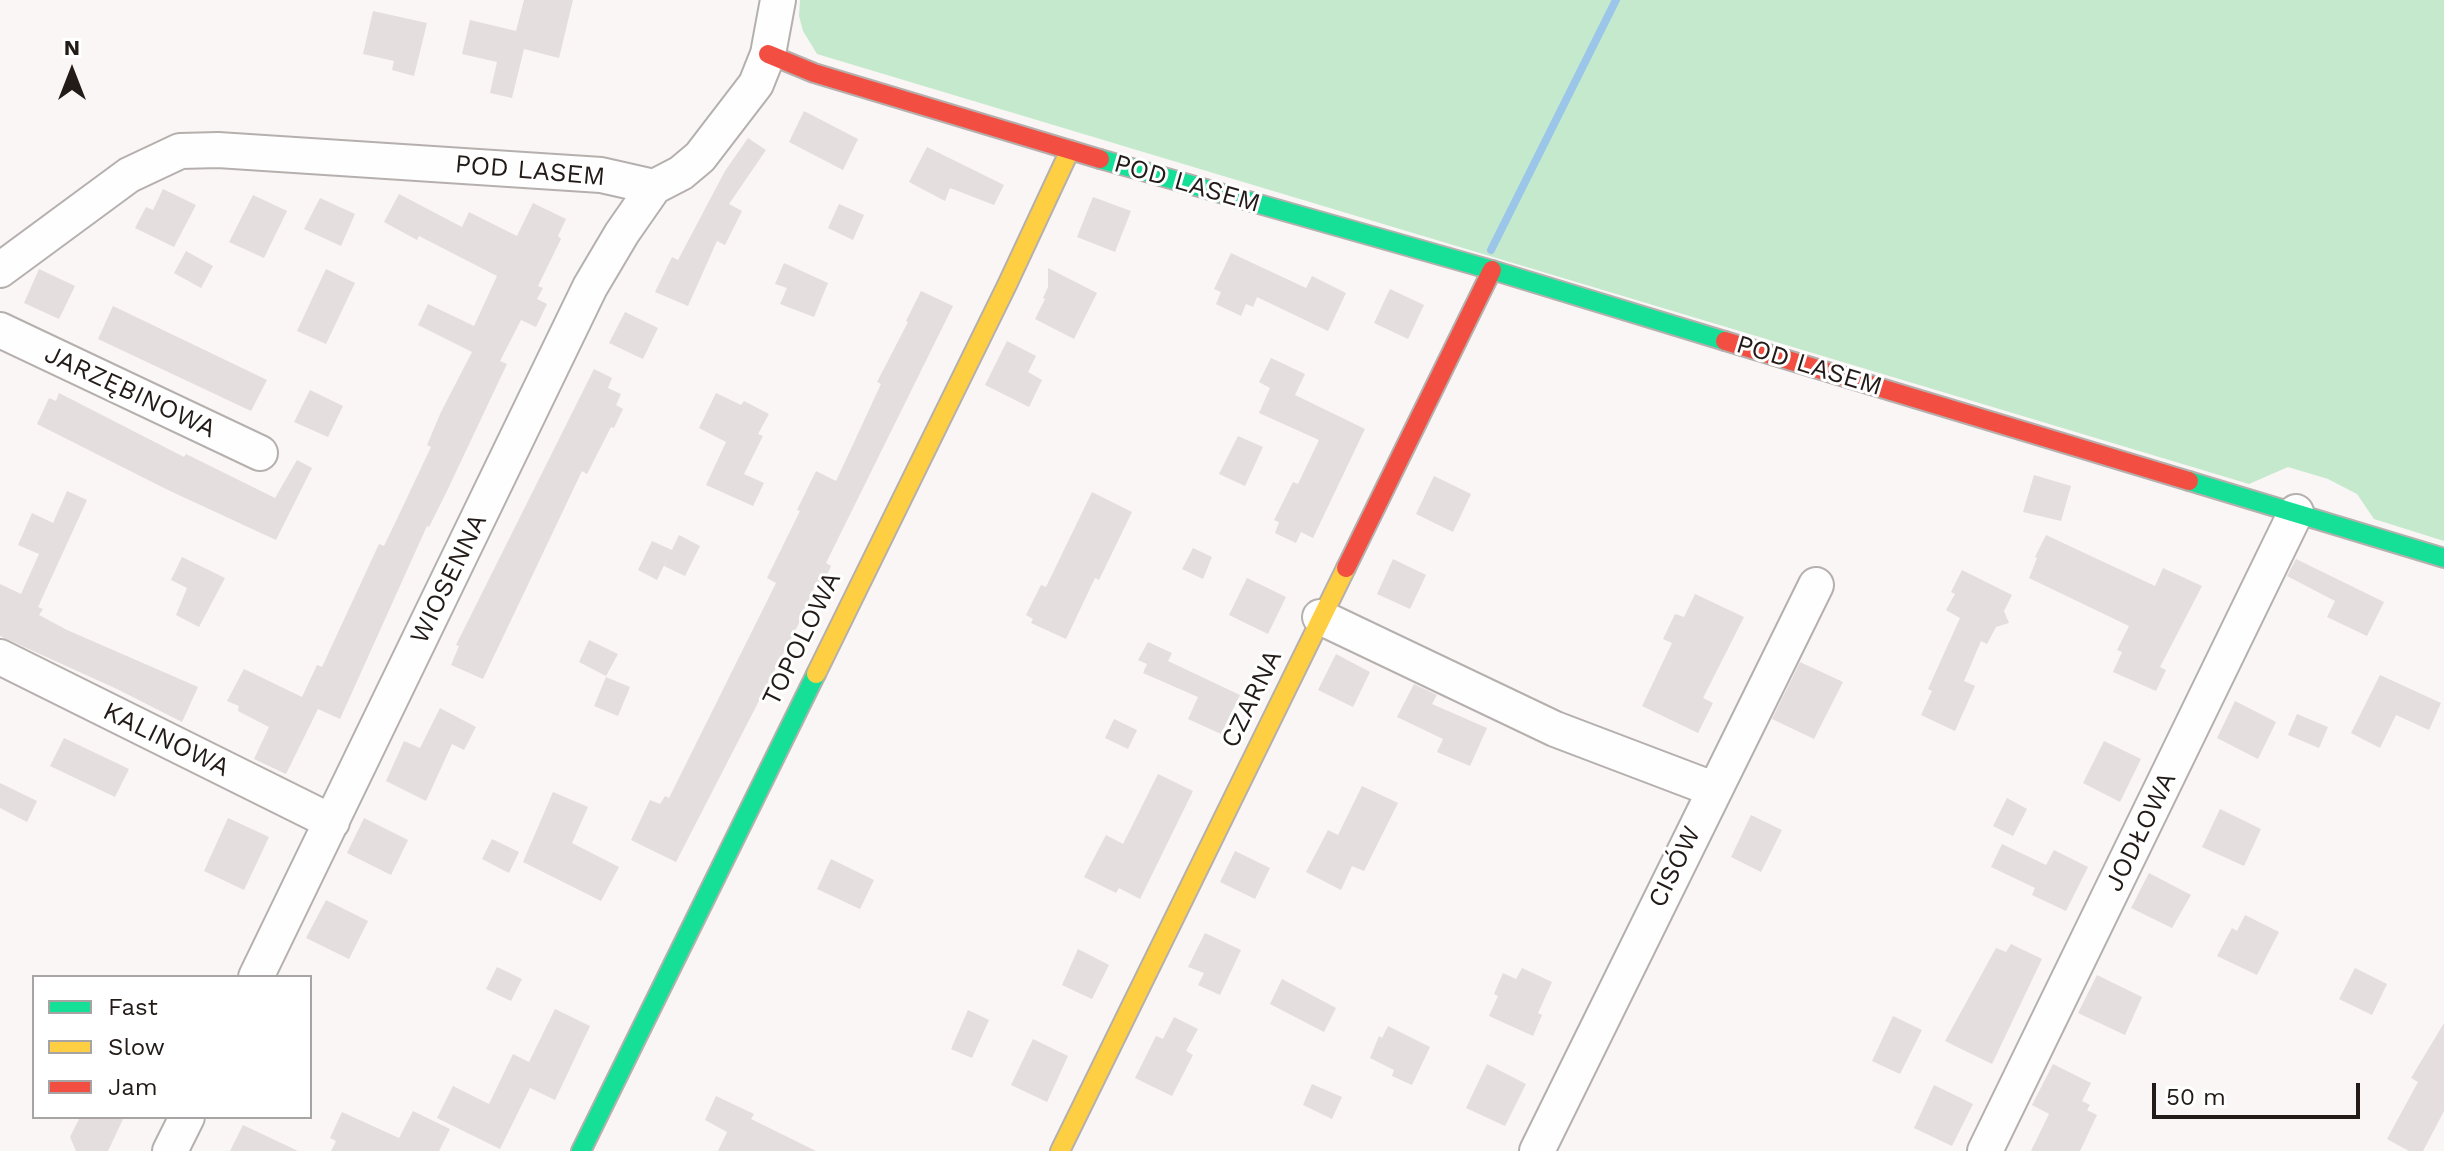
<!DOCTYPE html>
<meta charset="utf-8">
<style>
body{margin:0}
#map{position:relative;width:2444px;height:1151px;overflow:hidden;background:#faf6f5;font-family:"Work Sans",sans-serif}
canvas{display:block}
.legend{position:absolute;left:32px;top:975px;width:280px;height:144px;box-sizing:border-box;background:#fff;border:2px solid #a7a4a3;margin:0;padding:10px 14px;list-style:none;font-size:24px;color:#221b18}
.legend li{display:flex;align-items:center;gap:16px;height:40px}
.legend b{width:40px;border:2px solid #a7a4a3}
.north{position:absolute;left:32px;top:32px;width:80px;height:80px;-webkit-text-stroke:6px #fff;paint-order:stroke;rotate:0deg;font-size:22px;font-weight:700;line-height:32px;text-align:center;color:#221b18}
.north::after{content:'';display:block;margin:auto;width:28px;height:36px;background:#221b18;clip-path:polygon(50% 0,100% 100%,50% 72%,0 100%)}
.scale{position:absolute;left:2152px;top:1083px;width:208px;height:36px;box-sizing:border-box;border:4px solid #221b18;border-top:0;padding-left:10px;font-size:24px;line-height:28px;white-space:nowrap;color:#221b18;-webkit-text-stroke:6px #fff;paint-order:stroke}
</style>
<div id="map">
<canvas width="2444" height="1151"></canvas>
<ul class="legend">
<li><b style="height:10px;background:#16e098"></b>Fast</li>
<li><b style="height:10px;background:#ffcf43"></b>Slow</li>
<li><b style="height:10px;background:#f24e42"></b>Jam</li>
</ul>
<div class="north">N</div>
<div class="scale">50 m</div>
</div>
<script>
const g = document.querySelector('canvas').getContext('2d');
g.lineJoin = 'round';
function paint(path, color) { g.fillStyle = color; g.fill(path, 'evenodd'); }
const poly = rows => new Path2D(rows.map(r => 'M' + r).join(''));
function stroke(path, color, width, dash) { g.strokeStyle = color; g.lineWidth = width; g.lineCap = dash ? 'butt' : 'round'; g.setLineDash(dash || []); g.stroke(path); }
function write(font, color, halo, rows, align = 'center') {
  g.font = font + ' "Work Sans",sans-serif'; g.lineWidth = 6; g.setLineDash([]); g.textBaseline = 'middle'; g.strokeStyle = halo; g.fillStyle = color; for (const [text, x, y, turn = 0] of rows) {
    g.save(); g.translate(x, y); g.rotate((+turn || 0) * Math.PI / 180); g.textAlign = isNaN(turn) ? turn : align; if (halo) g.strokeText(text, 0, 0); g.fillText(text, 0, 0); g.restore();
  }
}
const green = poly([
 [800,0,2444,0,2444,541,2374,519,2357,494,2328,479,2288,467,2249,484,817,54,803,31,799,16]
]);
const stream = poly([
 [1491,250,1616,0]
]);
const building = poly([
 [524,0,573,0,559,58,524,49,512,98,490,93,497,62,462,54,470,20,516,31],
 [373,11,427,23,414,76,392,70,394,61,363,54],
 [804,111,858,139,843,170,789,142],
 [748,138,766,150,729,204,742,211,725,245,717,241,688,306,655,292,672,257,678,260,725,171],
 [927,147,1004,185,994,205,950,188,945,201,909,182],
 [163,189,196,205,174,247,135,228,146,207,153,210],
 [399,194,462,227,469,212,517,236,533,203,566,219,558,236,561,239,538,286,543,288,537,299,547,304,536,327,521,320,500,361,507,364,446,493,429,527,427,526,340,719,318,709,286,774,254,759,269,727,238,711,239,706,227,701,244,669,302,697,317,665,322,667,379,544,384,546,405,502,431,447,427,445,441,412,472,352,418,325,428,304,474,326,497,276,419,236,417,240,384,222],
 [253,195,287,211,264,258,229,242],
 [1093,197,1131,211,1115,252,1077,237],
 [320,198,355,214,341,246,304,229],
 [839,204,864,215,853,240,828,228],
 [186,251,213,266,201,288,174,273],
 [1231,253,1306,288,1312,276,1346,293,1328,331,1257,297,1253,307,1246,304,1241,316,1216,304,1221,292,1214,289],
 [784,263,828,283,814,317,780,304,787,288,775,284],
 [1048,268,1097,293,1074,339,1035,319,1045,299,1043,298,1048,287],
 [39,269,75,286,59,319,24,303],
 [326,269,355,283,326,344,297,331],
 [1390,289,1424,305,1408,339,1374,323],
 [921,291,953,306,826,563,831,566,823,584,817,581,798,625,676,862,631,840,650,800,660,804,665,796,669,798,776,583,767,578,800,511,797,510,816,471,836,481,881,384,877,382,908,322,906,321],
 [113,306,267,380,251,411,98,339],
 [625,312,658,328,643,359,609,343],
 [1007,341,1036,356,1028,372,1042,380,1029,407,985,385],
 [1271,358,1305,374,1295,395,1365,429,1313,538,1301,532,1296,543,1275,533,1279,522,1274,520,1293,482,1298,484,1319,440,1259,413,1270,388,1259,382],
 [594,369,612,378,608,388,621,394,616,405,623,409,614,428,611,427,587,474,582,471,483,679,451,665,459,646,456,645],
 [310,390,343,406,328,437,294,422],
 [59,393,184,457,186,454,275,498,297,460,312,468,276,540,168,490,37,424,49,398,56,401],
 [716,393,741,405,744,401,769,414,758,434,763,436,744,474,764,483,753,506,706,485,726,442,699,428],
 [1238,436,1263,447,1245,486,1219,474],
 [2034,475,2071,486,2061,521,2023,512],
 [1434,476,1471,494,1453,532,1416,514],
 [67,491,87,500,38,607,43,609,39,615,67,630,198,687,182,722,117,689,0,636,0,584,21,594,39,554,18,545,32,513,53,523],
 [1092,492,1132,512,1099,580,1095,578,1066,639,1031,623,1033,619,1026,615,1041,585,1046,587],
 [679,535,700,546,685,576,664,566,669,555,657,580,638,570,652,541,672,550],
 [2046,535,2155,586,2163,568,2202,586,2160,667,2166,670,2156,691,2113,672,2122,652,2117,650,2129,626,2029,578,2037,558,2035,557],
 [1193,548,1212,557,1203,579,1182,569],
 [182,557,225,578,199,627,176,615,187,588,171,580],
 [1393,559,1426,575,1410,609,1377,594],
 [2296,559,2384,602,2367,636,2327,617,2335,601,2287,576],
 [1962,570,2012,595,2004,611,2009,623,1996,627,1987,644,1981,641,1964,681,1975,686,1955,731,1921,715,1932,691,1928,689,1960,618,1946,610,1955,594,1951,592],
 [1247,578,1286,597,1268,634,1229,615],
 [1695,594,1744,617,1703,698,1713,703,1698,733,1642,706,1672,643,1663,639,1675,614,1684,617],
 [589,640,618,654,606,676,579,662],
 [1148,642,1172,653,1168,661,1240,695,1221,734,1188,719,1198,697,1143,673,1147,664,1138,660],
 [1336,654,1370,672,1353,707,1318,690],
 [1800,662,1843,682,1814,739,1772,719],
 [2380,675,2441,703,2429,730,2396,715,2380,748,2351,733],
 [606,677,630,687,618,716,594,706],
 [1414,684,1437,695,1432,704,1487,728,1470,766,1437,752,1443,739,1397,717],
 [2235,701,2276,722,2258,759,2217,738],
 [440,708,476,727,464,750,452,744,426,801,386,781,404,741,420,748],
 [2297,714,2328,727,2319,748,2288,735],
 [1114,719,1137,730,1128,749,1105,738],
 [64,738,129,769,115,797,50,766],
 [2104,741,2141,759,2120,802,2083,783],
 [1158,774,1193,791,1140,899,1119,888,1116,893,1084,877,1106,835,1123,844],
 [0,783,37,801,27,822,0,808],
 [1362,786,1398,803,1364,871,1352,866,1341,890,1306,872,1328,830,1338,835],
 [553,792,588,807,572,843,619,867,601,901,523,862],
 [2007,798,2027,809,2013,836,1993,826],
 [2220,809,2261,829,2244,866,2202,847],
 [1751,815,1782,830,1761,872,1731,857],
 [228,818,269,837,244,890,204,871],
 [364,818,408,840,391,875,347,853],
 [492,839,519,852,509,873,482,859],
 [2002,844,2046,865,2054,850,2088,867,2066,911,2032,895,2035,888,1991,867],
 [1235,851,1270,868,1255,899,1220,882],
 [831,859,874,880,860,909,817,889],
 [2149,873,2191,895,2172,928,2131,908],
 [326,900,368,921,349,959,306,938],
 [2245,915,2279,932,2257,975,2217,956,2232,928,2237,931],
 [1205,933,1241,950,1220,995,1198,985,1204,973,1188,967],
 [2011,944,2042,959,1992,1064,1945,1041,1996,948,2006,952],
 [1078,949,1109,965,1092,999,1062,985],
 [497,967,522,979,511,1001,486,989],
 [1522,968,1552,982,1538,1013,1542,1015,1533,1036,1489,1016,1498,996,1494,994,1503,973,1516,979],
 [2355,968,2387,984,2372,1015,2339,999],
 [2097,975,2142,997,2125,1035,2078,1013],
 [1282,979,1336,1008,1324,1032,1270,1004],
 [555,1009,590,1026,555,1100,530,1088,500,1149,437,1118,453,1086,489,1104,513,1054,529,1062],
 [968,1010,989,1020,972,1058,951,1049],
 [1893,1016,1922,1030,1900,1074,1872,1061],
 [1174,1017,1198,1029,1186,1051,1193,1055,1172,1096,1135,1078,1156,1036,1163,1039],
 [2444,1023,2444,1111,2423,1151,2409,1151,2387,1139,2418,1082,2411,1078],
 [1388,1026,1430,1047,1412,1085,1392,1076,1394,1070,1370,1058,1379,1036,1382,1038],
 [1033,1039,1068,1056,1047,1102,1011,1085],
 [1487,1064,1526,1084,1505,1126,1466,1108],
 [2053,1064,2091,1083,2082,1101,2090,1105,2087,1110,2097,1115,2080,1151,2031,1151,2049,1114,2032,1105],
 [1312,1084,1342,1097,1332,1119,1303,1105],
 [1934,1085,1973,1104,1952,1146,1914,1128],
 [716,1096,754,1114,751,1119,816,1151,718,1151,727,1132,705,1120],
 [413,1111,450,1129,439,1151,331,1151,336,1141,330,1138,342,1112,399,1138],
 [80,1117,124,1117,108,1151,76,1151,70,1137],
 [243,1125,298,1151,230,1151]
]);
const street = poly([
 [0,270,129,175,180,151,218,150,601,175,654,187,681,173,700,157,756,84,768,54,778,0],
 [0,330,260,453],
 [1320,617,1555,729,1713,789],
 [0,657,332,822],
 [256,977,590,287,622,233,654,187],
 [170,1151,187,1117],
 [1537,1151,1816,585],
 [1985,1151,2296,512]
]);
const fast = poly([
 [1100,159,1492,270,1725,341],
 [2189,481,2444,558],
 [581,1151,816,674]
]);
const slow = poly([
 [816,674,1007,285,1070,150],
 [1060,1151,1346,568]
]);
const jam = poly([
 [768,54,814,73,1100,159],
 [1725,341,2189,481],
 [1346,568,1492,270]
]);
const streetNames = [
 ["POD LASEM",530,171,5],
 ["POD LASEM",1187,184,16],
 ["POD LASEM",1809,366,17],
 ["JARZĘBINOWA",130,392,25],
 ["WIOSENNA",449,579,-64],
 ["TOPOLOWA",802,639,-64],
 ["CZARNA",1252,699,-64],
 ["KALINOWA",166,740,26],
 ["JODŁOWA",2141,832,-64],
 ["CISÓW",1675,867,-64]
];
paint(green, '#c5e9cc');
stroke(stream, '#9cc5ea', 8);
paint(building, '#e4dede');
stroke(street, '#b5b0ae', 38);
stroke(fast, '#b5b0ae', 22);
stroke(slow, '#b5b0ae', 22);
stroke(jam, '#b5b0ae', 22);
stroke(street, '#fefefe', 34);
stroke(fast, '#16e098', 18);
stroke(slow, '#ffcf43', 18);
stroke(jam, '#f24e42', 18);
write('26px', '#221b18', '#fff', streetNames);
</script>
